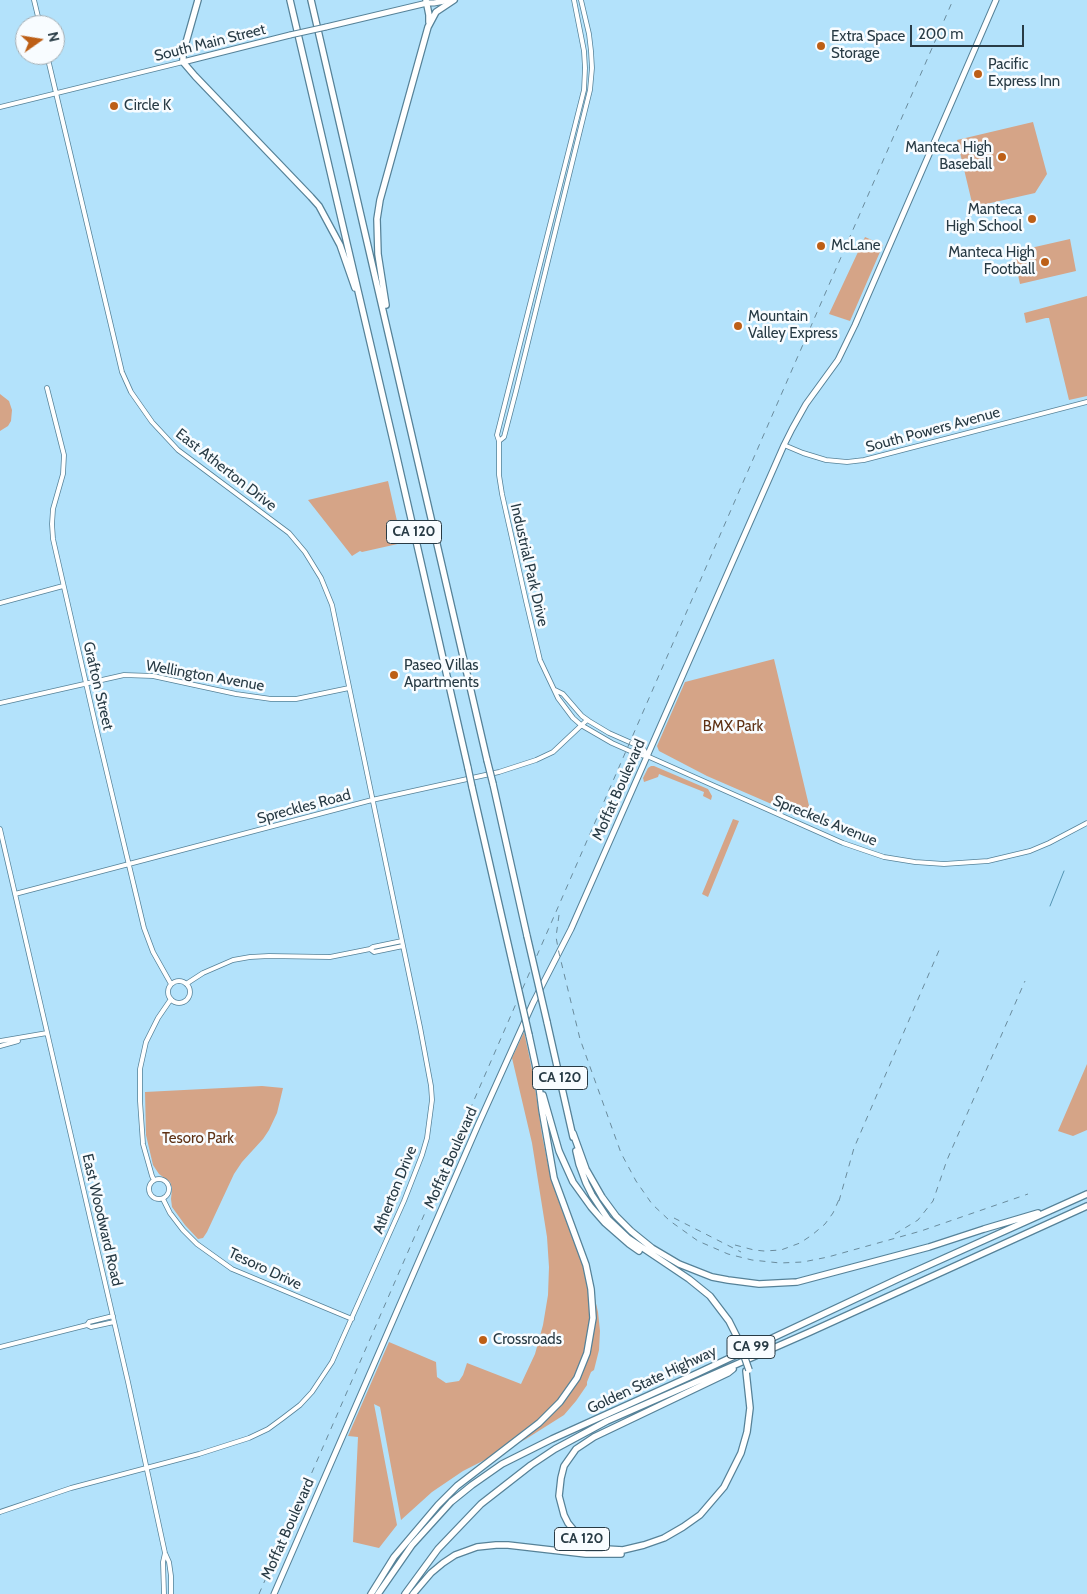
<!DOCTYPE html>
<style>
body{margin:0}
#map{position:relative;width:1087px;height:1594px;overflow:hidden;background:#b3e2fb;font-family:Cabin,sans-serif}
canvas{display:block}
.north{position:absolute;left:15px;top:15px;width:50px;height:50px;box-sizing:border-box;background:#f8fcff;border:1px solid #a5afb5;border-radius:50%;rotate:77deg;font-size:14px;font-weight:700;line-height:20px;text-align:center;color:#283b45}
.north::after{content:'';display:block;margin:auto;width:18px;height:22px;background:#bd5f16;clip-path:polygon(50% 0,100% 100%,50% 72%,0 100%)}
.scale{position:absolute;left:910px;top:25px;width:114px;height:22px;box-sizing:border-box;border:2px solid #283b45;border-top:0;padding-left:6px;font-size:15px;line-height:18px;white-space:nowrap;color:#283b45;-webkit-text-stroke:4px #f8fcff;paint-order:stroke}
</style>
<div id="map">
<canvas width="1087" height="1594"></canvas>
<div class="north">N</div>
<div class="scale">200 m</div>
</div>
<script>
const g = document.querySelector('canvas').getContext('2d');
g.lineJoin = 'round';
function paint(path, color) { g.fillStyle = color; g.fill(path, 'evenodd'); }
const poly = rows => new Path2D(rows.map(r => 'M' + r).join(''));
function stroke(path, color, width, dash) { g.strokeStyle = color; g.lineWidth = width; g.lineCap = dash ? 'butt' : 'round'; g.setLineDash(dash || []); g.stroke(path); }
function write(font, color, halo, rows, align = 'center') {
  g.font = font + ' Cabin,sans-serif'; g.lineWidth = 5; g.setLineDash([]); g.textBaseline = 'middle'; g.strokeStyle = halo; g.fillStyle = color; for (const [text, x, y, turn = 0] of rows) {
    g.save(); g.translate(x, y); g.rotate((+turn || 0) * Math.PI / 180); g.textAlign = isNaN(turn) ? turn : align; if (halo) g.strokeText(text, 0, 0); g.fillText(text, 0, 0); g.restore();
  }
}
const green = poly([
 [1033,122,1047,174,1035,193,973,207,957,140],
 [865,237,883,245,850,321,829,314],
 [1070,239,1076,271,1020,284,1013,252],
 [1087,296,1087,396,1069,400,1049,318,1046,318,1026,323,1024,313],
 [0,394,9,401,12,410,11,421,8,426,0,431],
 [388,481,402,543,362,552,360,551,352,556,308,500],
 [774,659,811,814,813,822,707,776,659,751,657,746,685,682],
 [651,766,654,766,708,789,712,796,711,800,703,796,704,792,659,774,658,777,644,782,643,778,648,768],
 [733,819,739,821,708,897,702,894],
 [524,1032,533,1074,542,1135,548,1165,556,1194,594,1295,598,1312,600,1331,599,1350,594,1370,591,1372,587,1382,587,1385,576,1401,564,1415,526,1439,463,1471,432,1492,401,1520,380,1407,374,1404,397,1525,379,1548,353,1542,358,1437,348,1436,389,1342,436,1362,437,1377,446,1383,459,1381,463,1375,467,1363,521,1384,535,1354,543,1325,548,1295,549,1267,547,1237,532,1143,512,1058],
 [1087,1064,1087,1130,1073,1136,1058,1131],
 [262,1086,283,1088,277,1113,269,1130,263,1139,242,1162,234,1174,207,1232,203,1238,198,1239,185,1225,172,1207,171,1199,172,1188,170,1182,159,1174,153,1165,146,1135,145,1092]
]);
const stream = poly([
 [1050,906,1064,871]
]);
const minor = poly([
 [34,0,40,25],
 [574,0,584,51,585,68,584,90,497,435,499,441,499,475,502,494,526,601,540,660,558,698,573,718,581,725,612,743,639,755,647,756,843,843,884,857,915,862,944,864,988,861,1030,851,1049,843,1087,823],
 [0,107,183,62],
 [47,388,64,455,63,474,53,509,52,524,53,539,96,727,144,928,153,952,171,984],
 [499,441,504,437,516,391,590,90,592,68,591,51,589,34,581,0],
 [784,445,803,453,826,460,847,462,864,460,1087,402],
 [0,603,63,586],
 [555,690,563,694,582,716,589,721,609,733,643,748,647,756],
 [0,703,124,675,153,676,236,694,271,699,296,699,349,688],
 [0,829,128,1382,165,1553,169,1562,171,1576,171,1594],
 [15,894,372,800,499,772,536,760,553,752,587,720],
 [370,949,374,952,403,946],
 '168 992a11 11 0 1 1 22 0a11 11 0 1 1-22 0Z',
 [186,984,203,973,233,960,250,957,269,956,330,957,370,949,373,947,402,941],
 [0,1041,47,1033],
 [0,1046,18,1041],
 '149 1189a10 10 0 1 1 20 0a10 10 0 1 1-20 0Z',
 [154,1180,152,1176,143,1144,140,1101,140,1069,146,1042,158,1018,171,999],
 [163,1199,170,1213,183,1230,197,1244,232,1269,352,1319],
 [87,1325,89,1322,113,1316],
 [0,1347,87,1325,91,1327,114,1322],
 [0,1512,71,1488,199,1454,249,1438,268,1429,283,1418,300,1405,312,1392,332,1362,404,1201,422,1155,427,1138,432,1100,431,1086,420,1027,332,605,321,578,305,552,289,533,178,450,152,422,131,392,122,372,47,55],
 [164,1594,163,1562,165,1553]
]);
const major = poly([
 [326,27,427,3,434,3,450,0],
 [183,62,290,35],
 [274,1594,478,1125,533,1003,571,929,784,445,792,429,806,404,838,360,855,325,996,0]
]);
const highway = poly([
 [198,0,183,53,183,62,195,76,311,197,319,206,340,245,355,288],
 [290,0,396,453,468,768],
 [311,0,487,760],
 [426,0,429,15,429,22],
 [386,305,378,254,377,219,380,200,428,27,436,12,454,0],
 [493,784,527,936],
 [472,787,514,970],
 [547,1022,573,1137],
 [529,1035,537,1072],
 [543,1095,559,1151,573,1182,591,1207,605,1223,629,1244,639,1251],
 [573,1133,586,1169,602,1197,616,1216,631,1231,652,1248,679,1264,712,1277,728,1280,759,1284,797,1282,929,1247,984,1229,1038,1213],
 [576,1151,579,1164,586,1183,592,1195,608,1219,628,1238,689,1279,710,1296,729,1321,739,1341],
 [733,1369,728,1373,594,1437,576,1449,564,1466,561,1478,559,1496,564,1515,568,1523,577,1534,597,1547,606,1549,623,1550,644,1545,664,1538,683,1527,700,1515,724,1487,741,1453,747,1432,750,1408,746,1371],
 [371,1594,394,1557,438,1505,457,1486,539,1423,560,1402,577,1378,587,1353,593,1318,591,1289,586,1265,554,1178,542,1110,537,1070],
 [378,1594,412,1545,451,1502,472,1485,502,1464,552,1439,698,1373,900,1278,1087,1194],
 [405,1594,438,1549,481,1504,531,1465,555,1449,607,1421,810,1332,1087,1206],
 [413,1594,431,1573,443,1563,455,1555,477,1547,496,1545,508,1545,586,1554,621,1554]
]);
const rail = poly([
 [559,915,556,937,559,953,580,1039,621,1153,636,1181,652,1204,670,1221,698,1241,728,1254,752,1260,780,1263,803,1262,828,1257,921,1231,1028,1194],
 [839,1201,854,1148,940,948],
 [674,1218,741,1252],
 [895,1234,918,1220,933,1201,947,1160,1025,981],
 [735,1245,754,1250,764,1251,781,1250,800,1243,812,1235,825,1224,833,1213,841,1195],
 [259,1594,953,0]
]);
const majorBridge = poly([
 [290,35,326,27]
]);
const highwayBridge = poly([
 [487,760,493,784],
 [468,768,472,787],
 [527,936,547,1022],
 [514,970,529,1035],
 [739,1341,749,1370]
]);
const markers = [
 [821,46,5,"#bd5f16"],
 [978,74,5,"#bd5f16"],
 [114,106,5,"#bd5f16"],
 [1002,157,5,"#bd5f16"],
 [1032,219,5,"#bd5f16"],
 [821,246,5,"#bd5f16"],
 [1045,262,5,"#bd5f16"],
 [738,326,5,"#bd5f16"],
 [394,675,5,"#bd5f16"],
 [483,1340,5,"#bd5f16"]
];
const shields = [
 [414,532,55],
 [560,1078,55],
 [751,1347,48],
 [582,1539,55]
];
const shieldNames = [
 ["CA 120",414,532],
 ["CA 120",560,1078],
 ["CA 99",751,1347],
 ["CA 120",582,1539]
];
const poiNames = [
 ["Extra Space",831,37],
 ["Storage",831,54],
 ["Pacific",988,65],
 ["Express Inn",988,82],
 ["Circle K",124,106],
 ["Manteca High",992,148,"right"],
 ["Baseball",992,165,"right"],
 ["Manteca",1022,210,"right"],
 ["High School",1022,227,"right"],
 ["McLane",831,246],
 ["Manteca High",1035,253,"right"],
 ["Football",1035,270,"right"],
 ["Mountain",748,317],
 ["Valley Express",748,334],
 ["Paseo Villas",404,666],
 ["Apartments",404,683],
 ["Crossroads",493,1340]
];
const streetNames = [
 ["South Main Street",210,43,-14],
 ["South Powers Avenue",933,430,-15],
 ["East Atherton Drive",226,470,38],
 ["Industrial Park Drive",529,565,77],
 ["Wellington Avenue",205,676,10],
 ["Grafton Street",98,686,77],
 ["Moffat Boulevard",619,790,-66],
 ["Spreckles Road",304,807,-15],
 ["Spreckels Avenue",825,821,22],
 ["Moffat Boulevard",451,1158,-66],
 ["Atherton Drive",395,1190,-68],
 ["East Woodward Road",102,1220,77],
 ["Tesoro Drive",265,1269,25],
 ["Golden State Highway",652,1380,-25],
 ["Moffat Boulevard",288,1529,-66]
];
const parkNames = [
 ["BMX Park",733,727],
 ["Tesoro Park",198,1139]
];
paint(green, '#d5a487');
stroke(stream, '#5494b2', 1);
stroke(minor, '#568298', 5.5);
stroke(major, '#568298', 7);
stroke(highway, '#568298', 8);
stroke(minor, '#fff', 4);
stroke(major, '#fff', 5);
stroke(highway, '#fff', 5.5);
stroke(rail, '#6a8b9c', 1, [6, 6]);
stroke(majorBridge, '#568298', 7, []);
stroke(highwayBridge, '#568298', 8, []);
stroke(majorBridge, '#fff', 5);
stroke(highwayBridge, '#fff', 5.5);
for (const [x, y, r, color] of markers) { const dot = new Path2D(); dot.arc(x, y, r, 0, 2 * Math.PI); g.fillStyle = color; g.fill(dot); stroke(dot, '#f8fcff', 2); }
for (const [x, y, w] of shields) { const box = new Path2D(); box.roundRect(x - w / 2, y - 11.5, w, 23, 4); g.fillStyle = '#f8fcff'; g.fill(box); stroke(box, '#283b45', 1); }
write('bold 14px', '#283b45', null, shieldNames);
write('15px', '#283b45', '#f8fcff', poiNames, 'left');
write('15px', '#283b45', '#f8fcff', streetNames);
write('15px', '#5e3114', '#f8fcff', parkNames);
</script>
